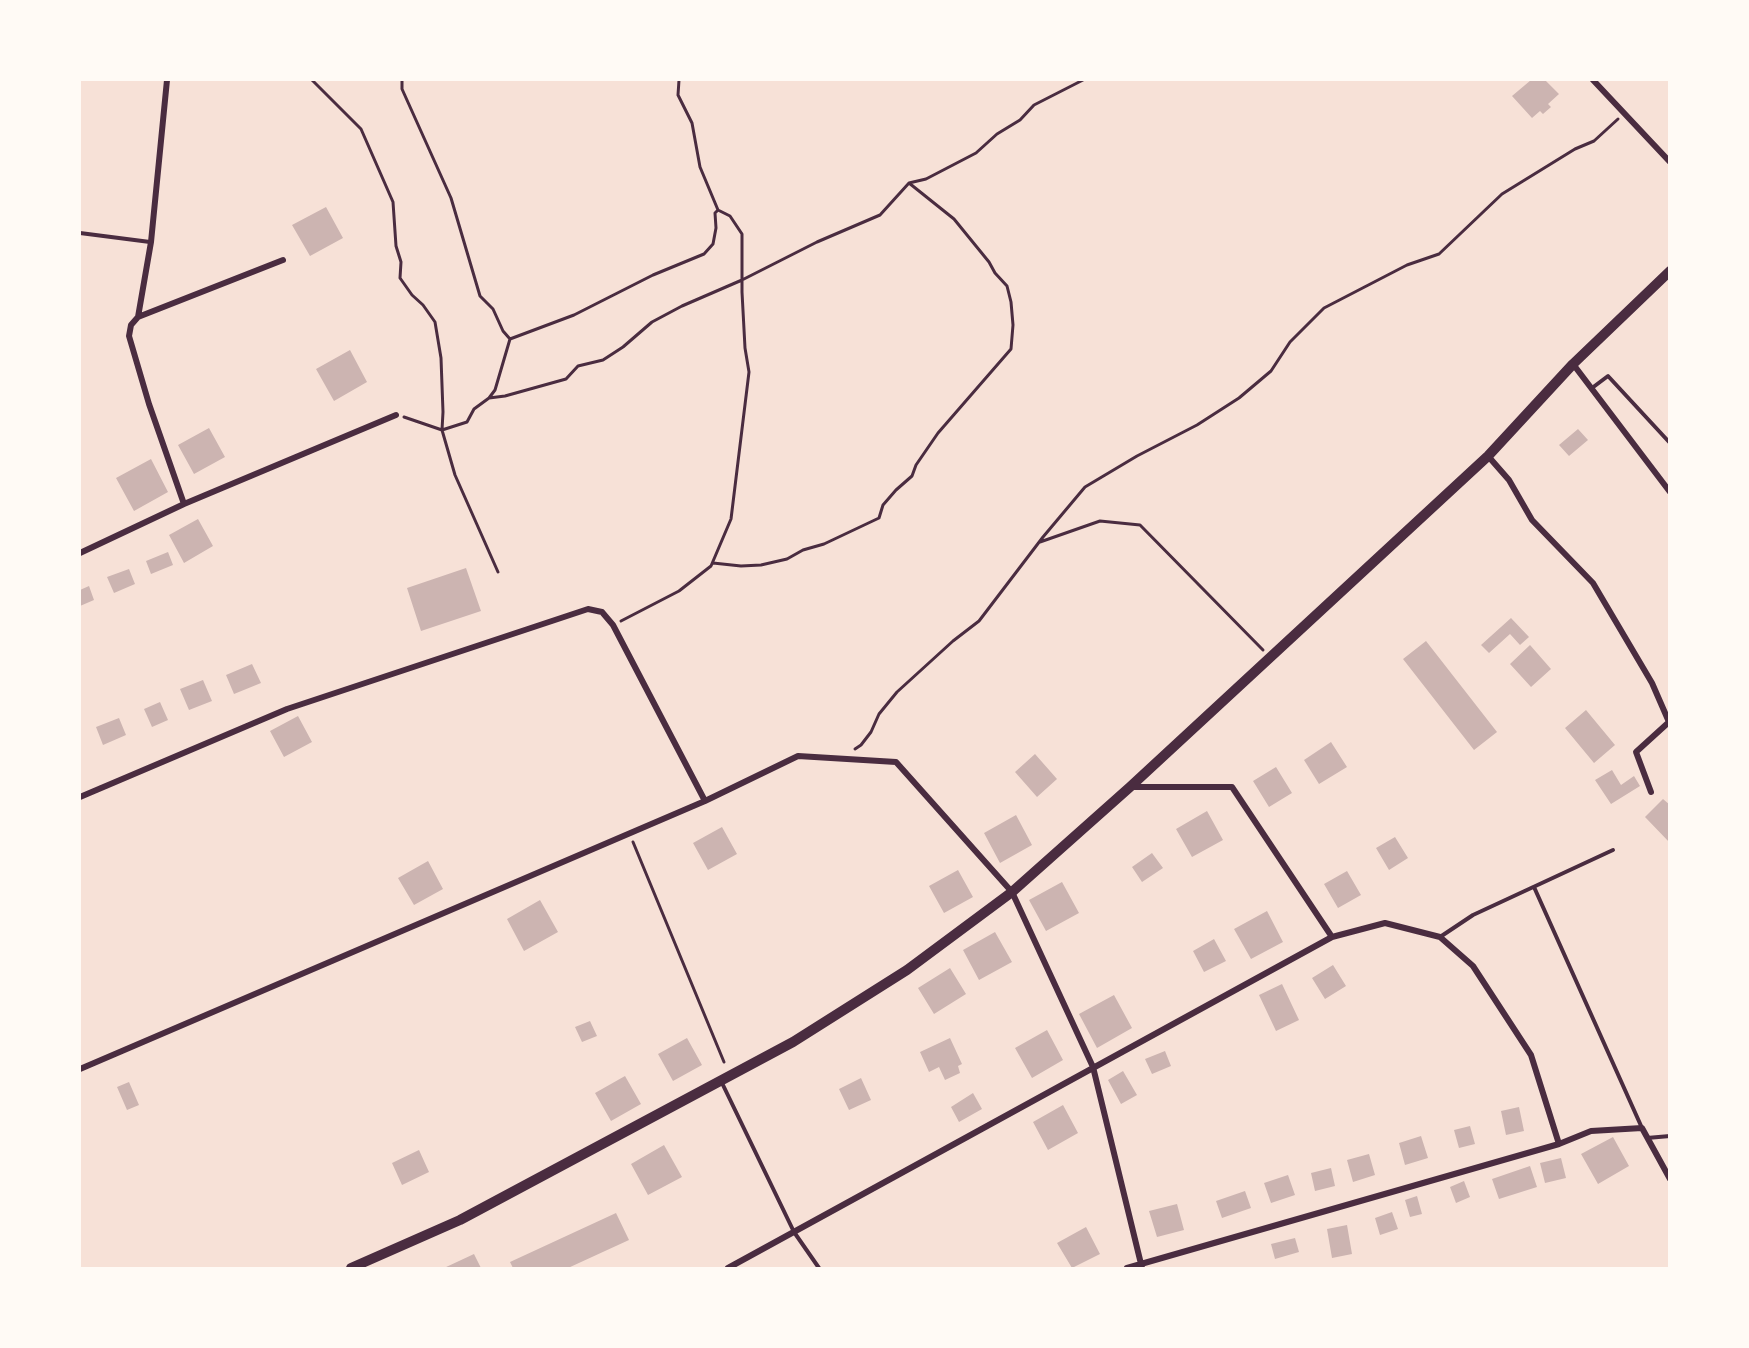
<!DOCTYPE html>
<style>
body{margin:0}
#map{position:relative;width:1749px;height:1348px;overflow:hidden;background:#f7e1d7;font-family:Arial,sans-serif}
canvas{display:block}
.frame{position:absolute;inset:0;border:81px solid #fffaf5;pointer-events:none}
</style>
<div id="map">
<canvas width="1749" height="1348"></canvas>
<div class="frame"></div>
</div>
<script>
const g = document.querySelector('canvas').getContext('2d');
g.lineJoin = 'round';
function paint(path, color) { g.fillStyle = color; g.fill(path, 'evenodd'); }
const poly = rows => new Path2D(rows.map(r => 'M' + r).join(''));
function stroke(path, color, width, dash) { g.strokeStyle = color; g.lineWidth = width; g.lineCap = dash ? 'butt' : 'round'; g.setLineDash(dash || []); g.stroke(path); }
const building = poly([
 [1531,80,1545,80,1559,94,1548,104,1551,107,1543,114,1540,111,1532,118,1512,96],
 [326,207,343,238,310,256,292,225],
 [350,350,367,382,334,401,316,369],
 [209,428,225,457,194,474,178,445],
 [1578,429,1588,440,1569,456,1559,445],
 [151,459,168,492,134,511,116,478],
 [198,519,213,546,184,563,169,535],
 [168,552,173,565,151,574,146,561],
 [466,568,481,611,421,631,407,588],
 [129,569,135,584,114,593,107,577],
 [89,586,94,600,80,606,80,590],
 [1511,618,1529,637,1520,645,1510,634,1489,653,1481,645],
 [1426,641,1497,732,1474,750,1403,659],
 [1530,645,1551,669,1531,687,1510,664],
 [252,664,261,683,234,694,226,675],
 [203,680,212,701,189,710,180,689],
 [160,702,168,720,152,727,144,709],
 [1586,710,1615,745,1594,763,1565,728],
 [298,716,312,742,284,757,270,731],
 [119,718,126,735,103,745,96,727],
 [1331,742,1347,767,1319,784,1304,760],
 [1035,754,1057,779,1037,797,1015,772],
 [1276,767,1292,793,1269,807,1253,781],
 [1612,770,1621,785,1634,776,1640,786,1611,804,1595,780],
 [1663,799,1670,805,1670,843,1645,817],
 [1207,811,1223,840,1192,857,1176,829],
 [1016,815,1032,845,1000,863,984,833],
 [722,827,737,854,708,870,693,843],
 [1395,837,1408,858,1389,870,1376,848],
 [1152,853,1163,868,1142,882,1132,867],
 [428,861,443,889,414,905,398,878],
 [958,870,973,897,944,913,929,886],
 [1347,871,1361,895,1338,908,1324,884],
 [1062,882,1079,913,1046,931,1029,900],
 [540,900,558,932,524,951,507,919],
 [1267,911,1283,942,1251,959,1234,929],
 [995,932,1012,962,979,980,963,950],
 [1214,939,1226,961,1204,972,1193,951],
 [1333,965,1346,986,1325,999,1312,978],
 [950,968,966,994,934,1014,918,988],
 [1282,984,1299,1020,1276,1031,1259,995],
 [1114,995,1132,1028,1097,1048,1079,1014],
 [590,1021,597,1036,582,1042,575,1027],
 [1047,1030,1063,1060,1032,1078,1015,1048],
 [687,1038,702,1065,673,1081,658,1054],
 [950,1038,962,1064,958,1066,960,1073,945,1080,939,1067,929,1072,920,1052],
 [1165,1051,1171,1066,1152,1074,1145,1059],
 [1123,1071,1137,1095,1121,1104,1108,1080],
 [625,1076,641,1104,611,1121,595,1093],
 [861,1078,871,1100,849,1110,839,1089],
 [129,1082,139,1105,127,1110,117,1087],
 [973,1093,982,1109,959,1122,951,1107],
 [1063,1105,1078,1133,1048,1150,1033,1122],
 [1519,1107,1524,1131,1506,1135,1501,1111],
 [1470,1126,1475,1144,1459,1148,1454,1130],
 [1421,1136,1428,1158,1405,1165,1399,1143],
 [1613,1137,1629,1166,1598,1184,1581,1154],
 [664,1145,682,1177,648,1195,631,1164],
 [419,1150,429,1172,402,1185,392,1163],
 [1369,1154,1375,1175,1353,1182,1347,1160],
 [1561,1158,1566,1178,1545,1183,1540,1163],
 [1530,1166,1537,1187,1499,1199,1492,1179],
 [1331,1168,1335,1186,1315,1191,1311,1173],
 [1288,1175,1295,1195,1271,1203,1264,1183],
 [1464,1181,1470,1197,1456,1203,1450,1187],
 [1245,1191,1251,1208,1222,1218,1216,1201],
 [1417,1196,1422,1214,1410,1217,1405,1200],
 [1177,1204,1184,1230,1157,1237,1149,1211],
 [1392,1212,1398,1229,1380,1235,1375,1218],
 [616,1213,629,1240,568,1268,513,1268,510,1262],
 [1347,1225,1352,1254,1332,1258,1327,1229],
 [1086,1227,1100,1254,1072,1268,1057,1243],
 [1295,1238,1299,1252,1275,1259,1271,1244],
 [474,1254,481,1268,444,1268]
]);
const path = poly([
 [312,80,361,129,393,202,396,246,401,262,400,278,412,295,423,305,435,322,441,358,443,412,442,430,467,422,474,409,489,398,505,396,566,379,578,366,603,360,623,347,652,322,682,306,742,280,817,242,880,215,909,183,926,179,976,153,997,134,1020,120,1034,105,1083,80],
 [402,80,402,89,451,198,480,296,493,309,503,331,510,339,574,315,653,275,704,254,713,244,716,228,715,213,718,210,730,216,742,234,742,292,745,348,749,372,731,519,711,566,679,591,621,621],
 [679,80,678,95,692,123,700,167,718,210],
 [489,398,495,390,510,339],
 [404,417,442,430,455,475,498,572],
 [1040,542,1100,521,1140,525,1263,650],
 [713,563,741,566,761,565,787,559,803,550,824,544,879,518,883,505,896,490,912,476,916,465,938,433,1011,349,1013,325,1011,302,1007,286,995,273,989,262,954,219,909,183],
 [855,749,861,745,871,732,879,714,897,692,953,641,979,621,1043,537,1085,487,1137,456,1197,425,1239,398,1271,371,1290,342,1324,308,1407,265,1439,254,1502,194,1575,149,1594,141,1618,119],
 [633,842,724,1062]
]);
const service = poly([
 [80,233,150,242],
 [1592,388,1608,376,1670,443],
 [1534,887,1642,1128],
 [1440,937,1473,915,1613,850],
 [722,1083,794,1232,819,1268],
 [1647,1138,1670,1136]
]);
const minor = poly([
 [1593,80,1670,162],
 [138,317,151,242,167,80],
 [1573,364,1670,492],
 [1488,456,1509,480,1532,520,1593,583,1652,683,1669,722,1636,752,1651,792],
 [184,504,149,404,129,336,131,325,138,317,283,260],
 [80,553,184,504,396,415],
 [1131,787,1232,787,1332,937],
 [80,797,287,709,588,609,602,612,613,625,705,801],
 [80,1069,705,801,798,756,896,762,1012,892,1093,1067,1142,1268],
 [728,1268,1332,937,1385,923,1440,937,1473,966,1531,1055,1559,1144],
 [1127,1268,1559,1144,1591,1131,1642,1128,1670,1179]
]);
const primary = poly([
 [351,1268,460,1220,793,1042,907,970,1012,892,1130,787,1488,456,1573,364,1670,271]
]);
paint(building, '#ccb4b1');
stroke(path, '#4a2c40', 3);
stroke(service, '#4a2c40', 4);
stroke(minor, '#4a2c40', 6);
stroke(primary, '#4a2c40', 10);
</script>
